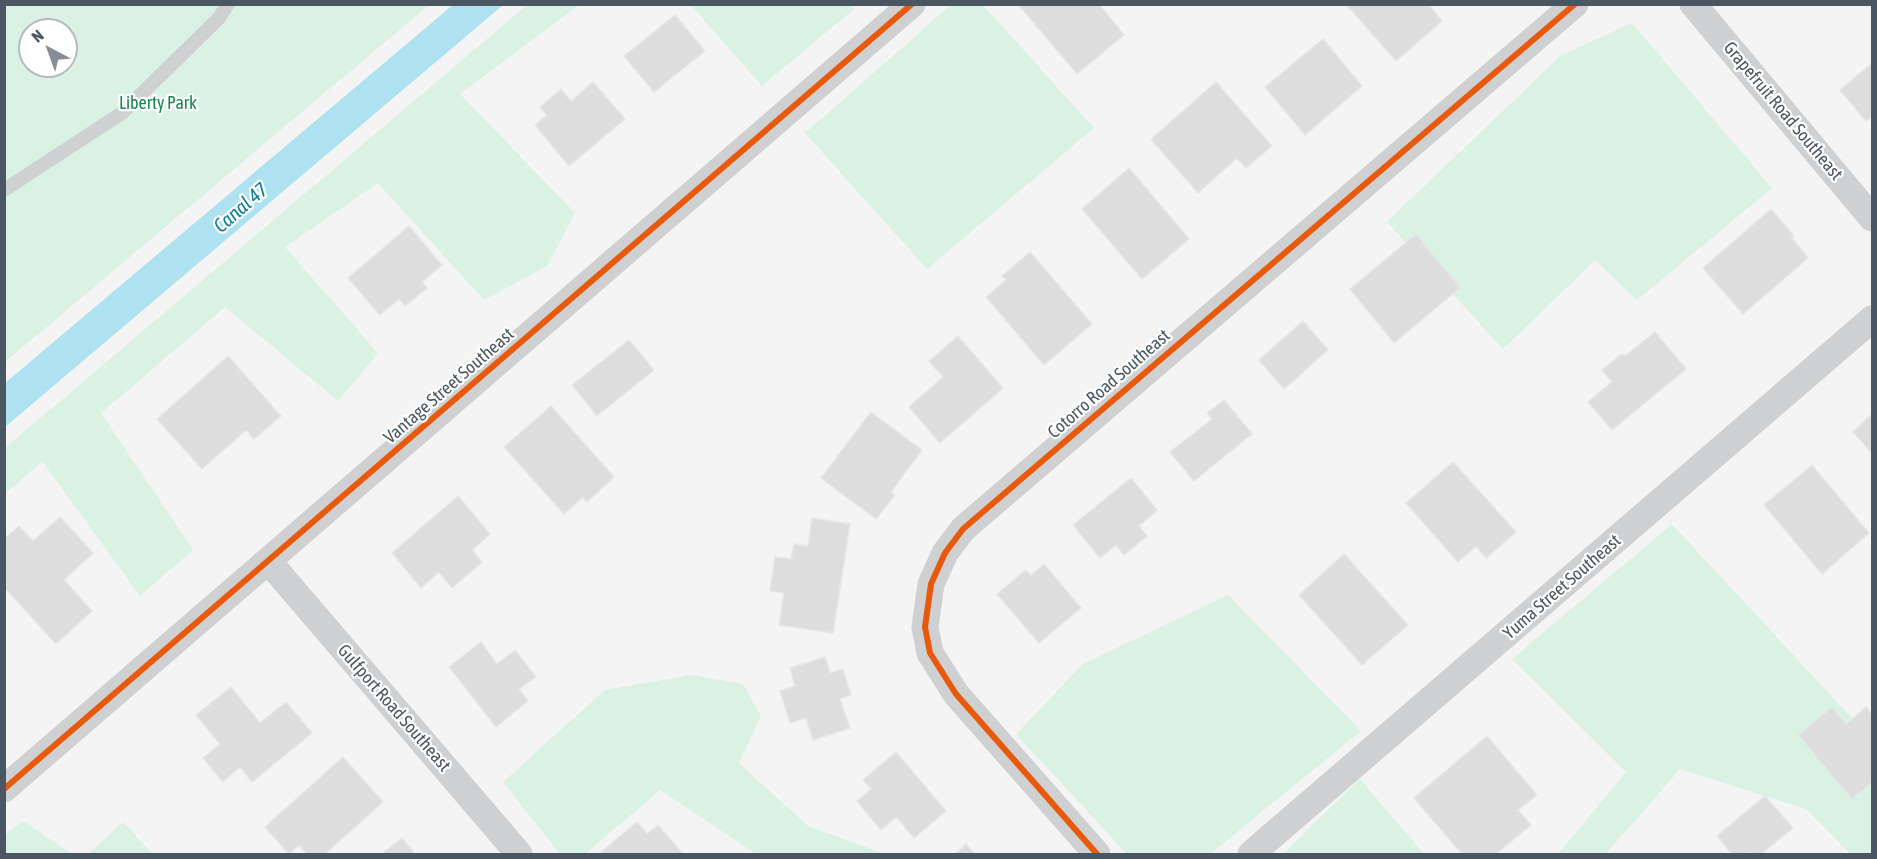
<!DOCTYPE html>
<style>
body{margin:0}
#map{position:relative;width:1877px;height:859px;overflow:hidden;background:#f4f4f4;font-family:"Asap Condensed",sans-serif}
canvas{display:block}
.frame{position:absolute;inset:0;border:6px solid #4a5661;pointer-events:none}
.north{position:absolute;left:18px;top:18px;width:60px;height:60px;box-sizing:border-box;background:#fff;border:2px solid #b7bbc0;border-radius:50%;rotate:319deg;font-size:16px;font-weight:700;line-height:24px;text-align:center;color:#4a5661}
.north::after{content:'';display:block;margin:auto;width:21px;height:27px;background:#868d94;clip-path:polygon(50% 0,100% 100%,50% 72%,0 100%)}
</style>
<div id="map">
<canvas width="1877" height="859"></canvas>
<div class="frame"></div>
<div class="north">N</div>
</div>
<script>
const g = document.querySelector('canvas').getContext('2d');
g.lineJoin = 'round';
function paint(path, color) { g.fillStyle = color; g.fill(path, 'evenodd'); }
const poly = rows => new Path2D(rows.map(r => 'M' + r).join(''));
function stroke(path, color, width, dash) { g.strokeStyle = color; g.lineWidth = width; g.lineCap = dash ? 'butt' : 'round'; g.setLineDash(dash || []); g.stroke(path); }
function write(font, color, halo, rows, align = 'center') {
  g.font = font + ' "Asap Condensed",sans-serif'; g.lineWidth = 4.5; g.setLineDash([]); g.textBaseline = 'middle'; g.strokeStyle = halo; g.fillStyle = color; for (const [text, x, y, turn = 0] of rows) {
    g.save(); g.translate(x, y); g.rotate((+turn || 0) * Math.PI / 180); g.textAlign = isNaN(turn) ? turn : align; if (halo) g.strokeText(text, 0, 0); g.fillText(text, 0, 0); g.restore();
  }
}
const green = poly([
 [5,4,429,5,5,362],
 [30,30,66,30,66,66,30,66],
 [850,4,854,9,762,86,691,5],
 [952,4,983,5,1094,128,927,269,805,133],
 [527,5,579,5,460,94,575,213,547,266,484,300,378,183,285,247,378,353,338,401,225,307,101,413,193,550,140,596,42,461,5,494,5,448],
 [1632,23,1772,188,1637,300,1595,260,1503,349,1387,222,1560,56],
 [1672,524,1872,740,1872,854,1850,854,1806,809,1680,769,1606,854,1558,854,1626,772,1512,659],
 [1228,595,1361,731,1210,854,1127,854,1016,734,1083,664],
 [691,675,743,684,761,716,739,763,808,826,885,854,756,854,660,790,585,854,560,854,503,782,605,690],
 [1360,779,1424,854,1283,854],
 [23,821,72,854,5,854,5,835],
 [123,822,153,854,88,854]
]);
const water = poly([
 [454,4,503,5,5,427,5,383]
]);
const building = poly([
 [1018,4,1099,4,1124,35,1077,74,1018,4],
 [1346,4,1428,4,1442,21,1396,61,1346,4],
 [675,15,705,51,654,92,624,56,675,15],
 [1323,39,1362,86,1305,135,1265,87,1323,39],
 [1872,63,1872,119,1871,117,1866,121,1840,90,1872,63],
 [593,82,625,119,569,166,535,125,547,115,540,107,561,89,571,101,593,82],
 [1216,82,1272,146,1246,168,1237,158,1198,193,1151,139,1216,82],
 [1129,168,1189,239,1142,279,1082,209,1129,168],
 [1771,209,1794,236,1792,238,1808,258,1743,314,1703,268,1771,209],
 [409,226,442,265,422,282,427,288,405,306,399,299,380,315,348,278,409,226],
 [1416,234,1460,288,1394,343,1350,289,1416,234],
 [1030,252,1092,324,1044,365,986,297,1006,280,1002,276,1030,252],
 [1303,321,1328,350,1284,389,1259,360,1303,321],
 [1655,332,1686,369,1612,430,1588,402,1612,382,1602,370,1622,354,1625,356,1655,332],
 [958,336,1003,388,940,443,909,407,943,377,929,361,958,336],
 [629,340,654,370,597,416,572,385,629,340],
 [228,356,281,416,254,439,246,430,202,469,157,419,228,356],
 [1224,400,1252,434,1194,481,1170,452,1212,419,1207,413,1224,400],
 [551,406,614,477,587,502,583,497,564,514,504,447,551,406],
 [871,412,922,450,891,492,895,495,876,519,821,478,871,412],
 [1872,414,1872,453,1853,432,1872,414],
 [1453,462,1516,532,1486,558,1476,546,1458,562,1406,503,1453,462],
 [1812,465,1869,533,1822,574,1764,505,1812,465],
 [1131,478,1157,510,1139,526,1147,536,1124,555,1116,545,1100,558,1073,525,1131,478],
 [458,496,490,534,472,550,482,562,452,588,439,572,421,588,392,553,458,496],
 [60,517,93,553,64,580,92,611,56,644,4,587,4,539,19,526,33,541,60,517],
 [812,518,850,524,833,633,779,625,784,593,770,591,775,557,791,559,794,544,808,546,812,518],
 [1344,554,1408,625,1362,665,1299,595,1344,554],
 [1044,564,1081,608,1039,643,997,594,1026,570,1031,575,1044,564],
 [481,642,497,664,515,650,536,677,519,689,528,701,496,727,449,667,481,642],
 [825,657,830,673,843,669,851,695,840,699,850,728,813,740,806,718,790,723,780,691,795,686,790,668,825,657],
 [231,687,260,723,286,702,312,733,252,782,240,767,223,782,203,758,220,744,196,715,231,687],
 [1832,707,1846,724,1866,707,1872,715,1872,782,1852,799,1798,735,1832,707],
 [1487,736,1537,795,1518,810,1531,825,1496,854,1462,854,1414,798,1487,736],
 [896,752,946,811,914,838,896,817,881,830,857,801,871,789,863,780,896,752],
 [343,757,383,802,325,854,307,854,299,845,289,854,265,827,343,757],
 [1765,796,1793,828,1761,854,1752,854,1750,852,1747,854,1732,854,1717,836,1765,796],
 [637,822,647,834,658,825,683,854,601,854,600,853,637,822],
 [402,838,415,854,382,854,402,838],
 [966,844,975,854,955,854,966,844]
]);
const service = poly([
 [4,190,122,113,219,18,228,4]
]);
const minor = poly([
 [1693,4,1872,218],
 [269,562,519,854],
 [4,789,912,4],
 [1097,854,956,694,930,653,925,627,931,584,945,553,963,529,1575,4],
 [1251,854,1872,319]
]);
const cycleway = poly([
 [4,789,912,4],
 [1097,854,956,694,930,653,925,627,931,584,945,553,963,529,1575,4]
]);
const parkNames = [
 ["Liberty Park",158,103]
];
const streetNames = [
 ["Grapefruit Road Southeast",1783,111,50],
 ["Cotorro Road Southeast",1109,384,-41],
 ["Vantage Street Southeast",449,386,-41],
 ["Yuma Street Southeast",1562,587,-41],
 ["Gulfport Road Southeast",394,708,49]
];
const waterNames = [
 ["Canal 47",241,208,-41]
];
paint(green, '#d9f2e3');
paint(water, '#aee2f0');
paint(building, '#ddddde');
stroke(building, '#e5e6e7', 1.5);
stroke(service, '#ced0d2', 14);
stroke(minor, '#ced0d2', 27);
stroke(cycleway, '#e8590c', 6);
write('18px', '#17864f', '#fff', parkNames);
write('18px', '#4a5661', '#fff', streetNames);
write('italic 20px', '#0c7c9b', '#fff', waterNames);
</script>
